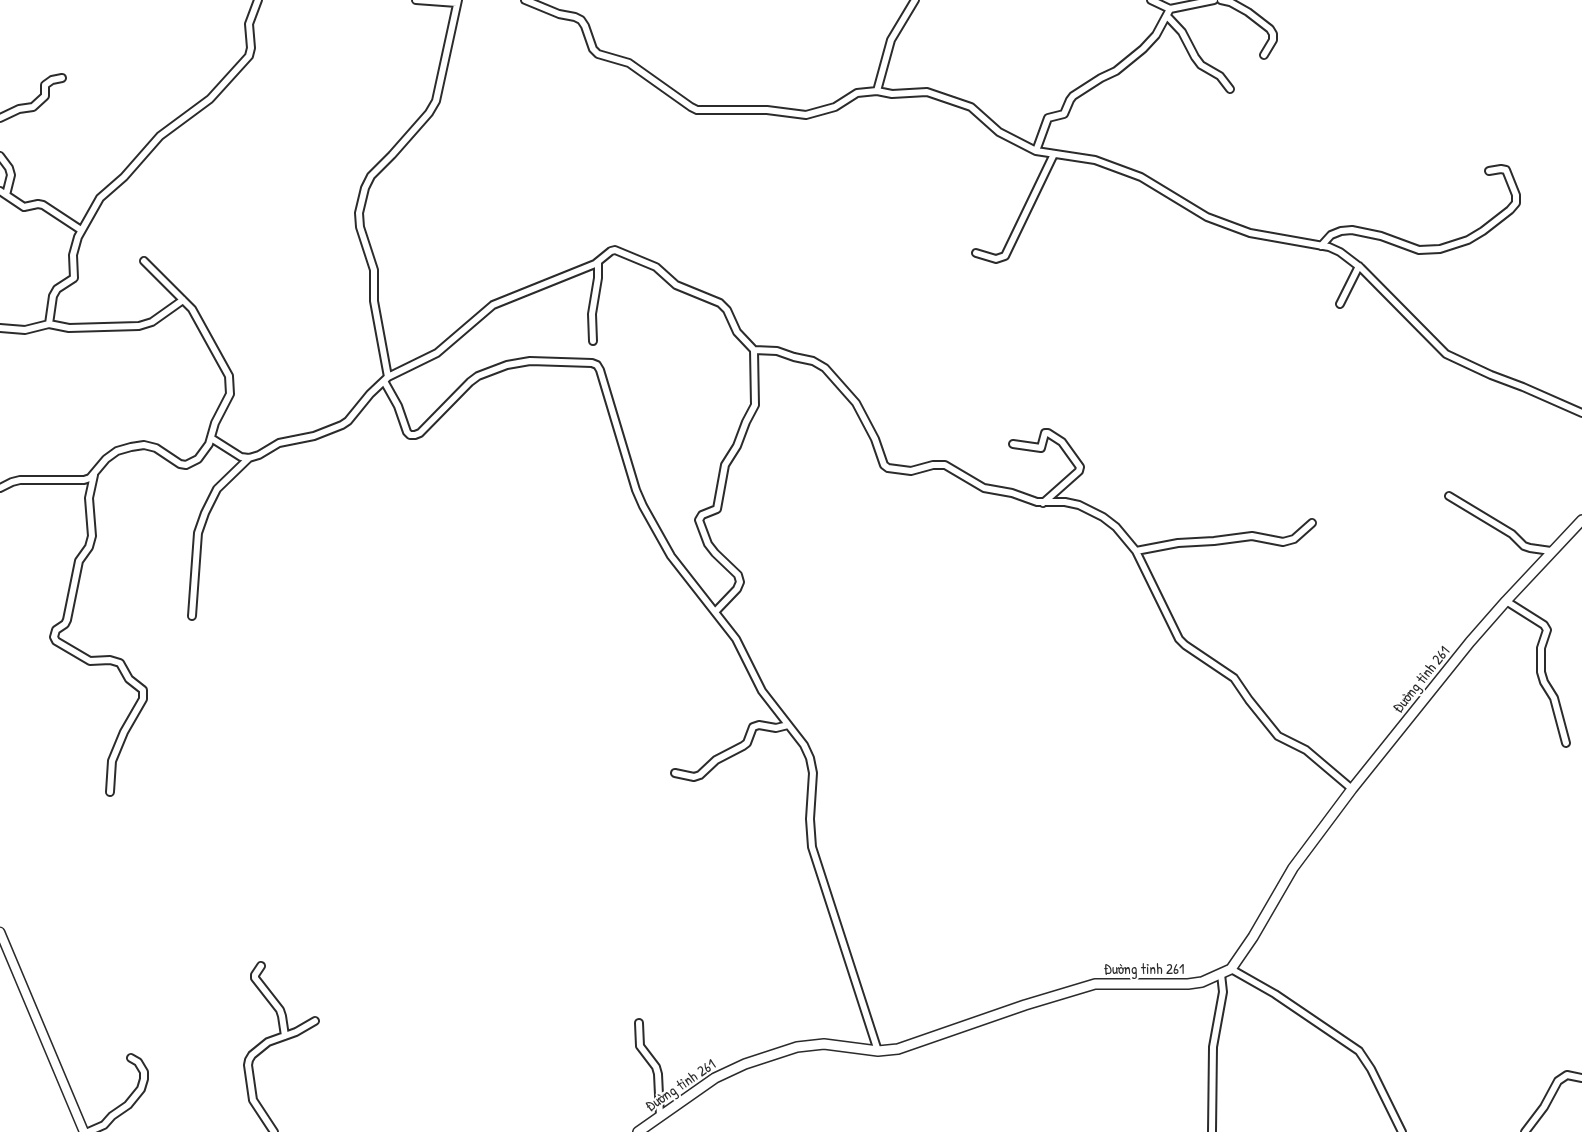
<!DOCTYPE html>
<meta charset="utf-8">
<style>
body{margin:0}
canvas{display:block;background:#fff}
</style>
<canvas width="1582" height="1132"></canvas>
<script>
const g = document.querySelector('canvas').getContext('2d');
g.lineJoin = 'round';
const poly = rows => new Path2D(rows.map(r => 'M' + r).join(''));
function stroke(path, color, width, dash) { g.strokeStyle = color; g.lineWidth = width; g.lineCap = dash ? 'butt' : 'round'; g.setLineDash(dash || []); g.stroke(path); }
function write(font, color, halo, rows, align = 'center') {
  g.font = font + ' "Patrick Hand",sans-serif'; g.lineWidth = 4; g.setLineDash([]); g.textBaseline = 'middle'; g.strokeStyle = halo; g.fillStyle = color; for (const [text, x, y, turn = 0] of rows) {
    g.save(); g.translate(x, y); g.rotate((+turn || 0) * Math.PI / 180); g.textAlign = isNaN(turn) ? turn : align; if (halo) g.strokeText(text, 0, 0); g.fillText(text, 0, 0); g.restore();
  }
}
const minor = poly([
 [416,0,457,3],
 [525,0,559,14,575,17,581,20,585,26,593,49,598,54,629,63,691,107,697,110,767,110,806,115,835,107,857,93,877,91,892,94,927,92,971,107,999,132,1036,151,1095,160,1141,177,1207,217,1250,233,1329,247,1340,252,1361,268,1446,354,1491,375,1523,387,1582,413],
 [1151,0,1170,9],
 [1221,0,1230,2,1248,12,1270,29,1273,34,1273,40,1264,55],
 [1167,16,1182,32,1195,57,1201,65,1220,76,1230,89],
 [877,91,891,40,915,0],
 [0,118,19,109,33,107,45,96,45,85,52,80,62,78],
 [1036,151,1048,118,1064,114,1070,100,1073,96,1101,78,1116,71,1143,49,1156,35,1170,9,1214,0],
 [0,156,9,168,11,175,6,195],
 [0,191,24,207,38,204,43,205,81,230],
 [1321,246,1331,235,1341,231,1352,230,1381,236,1419,250,1440,249,1468,240,1483,231,1510,210,1516,203,1516,195,1506,170,1501,169,1489,171],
 [976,253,996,259,1005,256,1054,154],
 [1340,304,1359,266],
 [49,324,53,296,57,289,74,278,73,255,78,237,100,198,124,177,160,136,210,99,249,56,251,48,249,24,258,0],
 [0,328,25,330,49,324,69,328,139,326,152,322,183,300],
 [593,341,592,314,598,278,598,263],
 [388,377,374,301,374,270,360,227,359,213,365,188,371,176,392,155,429,113,436,101,458,0],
 [384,381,398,406,407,432,410,435,415,435,420,433,470,382,478,376,507,365,530,361,592,363,597,365,600,370,636,490,643,506,671,556,736,639,762,691,804,745,810,758,813,773,810,819,812,847,878,1051],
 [211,438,241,457,249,458,259,455,279,443,314,436,342,425,348,421,370,394,388,377,437,353,493,305,595,264,611,251,615,250,656,267,676,285,720,303,727,310,737,332,754,350,777,351,794,357,813,361,825,368,856,403,875,439,884,465,888,468,911,471,933,465,945,465,984,488,1012,493,1037,502,1065,502,1079,505,1103,517,1116,527,1136,551,1179,639,1185,645,1234,678,1249,700,1278,736,1306,750,1352,789],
 [1013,444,1041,448,1045,433,1048,433,1062,442,1080,467,1079,471,1043,503],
 [94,475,89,498,92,536,89,547,79,561,67,620,65,624,56,630,54,637,56,641,90,661,110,660,120,663,129,679,143,690,143,699,124,732,112,761,110,792],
 [0,488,12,482,20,480,84,480,90,478,106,459,117,451,131,447,144,445,156,448,180,464,186,465,198,459,209,444,215,423,230,394,229,376,192,309,144,261],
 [1449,496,1512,534,1524,546,1530,548,1551,551],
 [1136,551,1178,543,1214,541,1252,536,1283,542,1294,539,1312,523],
 [1506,601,1544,625,1547,630,1541,648,1541,672,1544,682,1554,698,1566,743],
 [715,612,737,589,740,582,738,575,715,553,708,544,699,520,702,515,717,509,725,465,737,446,746,422,755,405,754,350],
 [192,616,198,533,205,513,217,489,249,458],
 [675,773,694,777,700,775,716,760,743,746,747,743,753,727,759,725,776,728,788,725],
 [261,966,255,975,255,978,280,1010,282,1016,285,1036],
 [1231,969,1275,994,1359,1051,1371,1069,1402,1132],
 [639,1023,640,1046,656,1067,658,1074,660,1116],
 [88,1132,104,1125,112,1116,128,1105,141,1089,144,1079,144,1072,138,1062,131,1058],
 [274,1132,253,1100,248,1065,249,1060,252,1055,268,1042,296,1032,315,1021],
 [1212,1132,1213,1047,1223,992,1221,974],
 [1525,1132,1544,1107,1558,1081,1567,1075,1582,1078]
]);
const tertiary = poly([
 [0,932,84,1132]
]);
const secondary = poly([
 [638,1132,715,1078,745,1064,797,1047,824,1044,878,1051,898,1049,1025,1005,1095,984,1188,984,1202,982,1231,969,1253,937,1293,868,1352,789,1470,642,1506,601,1582,520]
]);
const streetNames = [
 ["Đường tỉnh 261",1422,680,-51],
 ["Đường tỉnh 261",1144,970],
 ["Đường tỉnh 261",681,1086,-34]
];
stroke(minor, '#2b2b2b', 10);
stroke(tertiary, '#2b2b2b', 11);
stroke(secondary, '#2b2b2b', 12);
stroke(minor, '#fff', 6);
stroke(tertiary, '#fff', 8);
stroke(secondary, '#fff', 9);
write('15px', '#2b2b2b', '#fff', streetNames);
</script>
